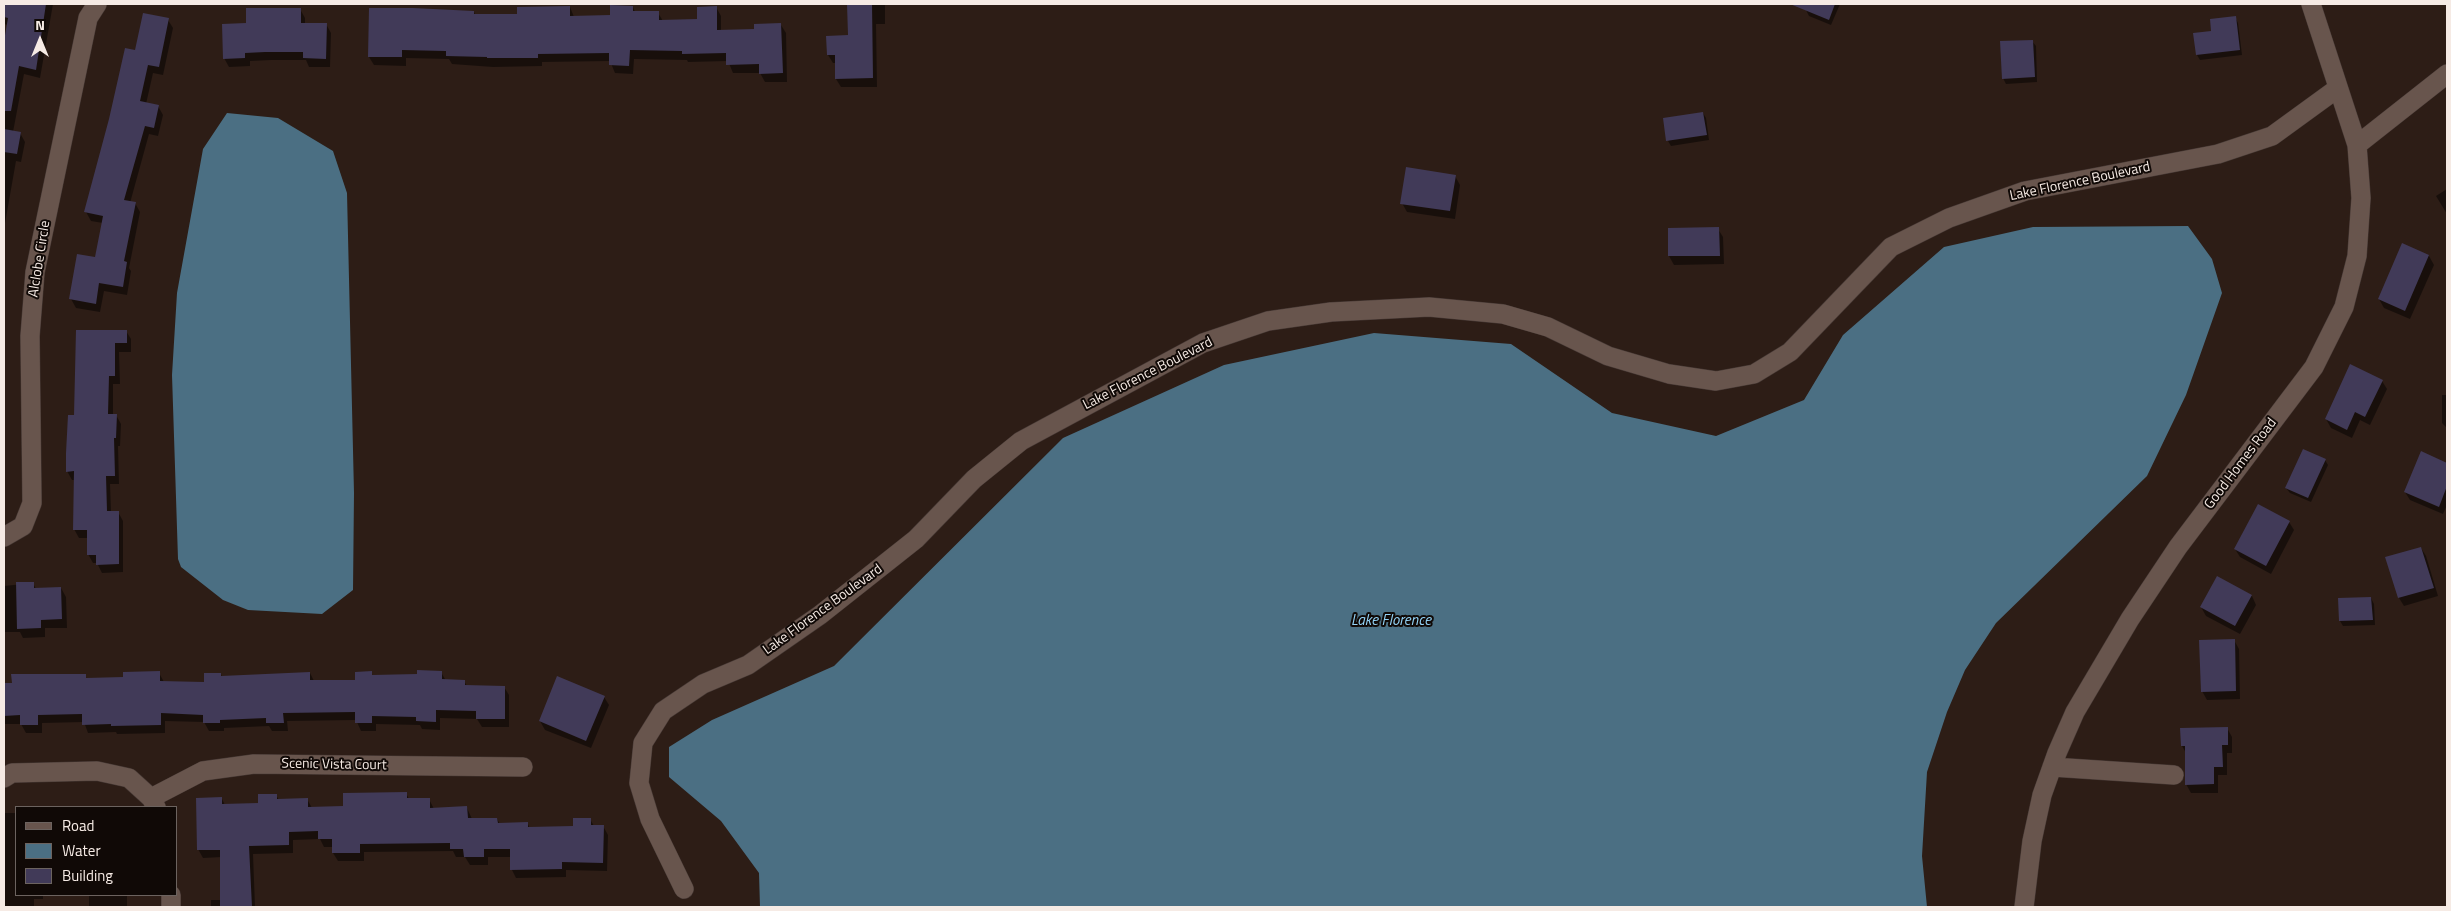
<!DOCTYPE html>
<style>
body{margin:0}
#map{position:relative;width:2451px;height:911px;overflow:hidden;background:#2d1d16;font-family:"Titillium Web",sans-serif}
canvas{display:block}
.frame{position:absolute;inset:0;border:5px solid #f6ebe5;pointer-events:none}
.legend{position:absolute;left:15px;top:806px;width:162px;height:90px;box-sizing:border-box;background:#100906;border:1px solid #6c635f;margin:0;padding:6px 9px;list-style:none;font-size:15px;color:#f6ebe5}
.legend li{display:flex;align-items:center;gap:10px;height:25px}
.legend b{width:25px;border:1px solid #6c635f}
.north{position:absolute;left:15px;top:15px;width:50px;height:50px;-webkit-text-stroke:4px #100906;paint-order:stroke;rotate:0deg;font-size:14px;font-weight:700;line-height:20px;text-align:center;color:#f6ebe5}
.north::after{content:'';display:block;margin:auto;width:18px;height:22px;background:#f6ebe5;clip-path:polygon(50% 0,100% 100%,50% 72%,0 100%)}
</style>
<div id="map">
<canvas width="2451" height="911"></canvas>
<div class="frame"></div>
<ul class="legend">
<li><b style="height:6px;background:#68554d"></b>Road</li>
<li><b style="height:14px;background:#4b6f83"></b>Water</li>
<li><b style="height:14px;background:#413a58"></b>Building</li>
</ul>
<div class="north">N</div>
</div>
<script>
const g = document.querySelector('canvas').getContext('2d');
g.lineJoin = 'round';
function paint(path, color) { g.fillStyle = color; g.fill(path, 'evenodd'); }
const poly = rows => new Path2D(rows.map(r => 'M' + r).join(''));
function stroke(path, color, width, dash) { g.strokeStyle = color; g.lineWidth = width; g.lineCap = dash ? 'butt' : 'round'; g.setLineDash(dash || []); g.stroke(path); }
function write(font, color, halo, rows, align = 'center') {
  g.font = font + ' "Titillium Web",sans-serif'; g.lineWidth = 4; g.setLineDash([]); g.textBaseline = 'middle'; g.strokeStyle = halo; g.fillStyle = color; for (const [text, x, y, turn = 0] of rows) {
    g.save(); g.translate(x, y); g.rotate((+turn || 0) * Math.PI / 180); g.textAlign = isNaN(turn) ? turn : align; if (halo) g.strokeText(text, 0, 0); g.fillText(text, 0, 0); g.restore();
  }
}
const water = poly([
 [227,113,278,118,333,151,347,193,354,493,353,590,322,614,248,610,223,600,181,567,178,559,172,375,177,293,203,149],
 [2188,226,2212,259,2222,293,2186,395,2147,476,1996,623,1965,670,1947,712,1927,772,1922,856,1927,907,760,907,759,873,721,821,669,777,669,747,712,720,834,666,1063,438,1224,365,1374,333,1511,344,1612,413,1716,436,1804,400,1843,335,1944,247,2033,227]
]);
const shadow = poly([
 [4,4,53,4,40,78,24,74,13,132,20,133,25,142,21,162,16,161,4,229,4,45,8,25,4,24],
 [848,4,885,4,885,24,876,24,877,87,841,87,836,79,836,63,833,63,828,55,849,37],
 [1808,4,1840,4,1831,25,1809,16,1806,10],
 [570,7,574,17,611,17,633,7,635,12,658,13,663,21,699,20,716,7,721,16,721,31,755,31,781,25,786,33,787,82,765,82,760,73,733,73,728,61,688,62,687,60,634,59,633,74,615,73,610,61,542,62,542,66,493,67,452,64,449,59,406,58,406,66,374,65,369,57,474,12,476,16,519,15],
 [300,9,305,18,305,24,326,24,331,33,330,67,309,67,306,60,271,60,250,61,250,66,229,67,224,58,247,25],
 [2235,17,2238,23,2242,55,2200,60,2197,55,2195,34,2213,32],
 [168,20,173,28,163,75,153,73,146,104,158,106,163,115,158,136,149,134,130,203,135,203,140,212,129,268,131,271,127,295,104,291,100,312,76,308,71,299,96,258,103,223,91,221,86,212,136,51],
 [2032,41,2036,46,2037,82,2006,84,2003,78],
 [1703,113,1706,118,1709,140,1671,146,1668,141],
 [1455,176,1460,185,1455,219,1407,212,1402,203],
 [2447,189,2447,214,2436,196],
 [1718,229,1723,237,1724,264,1674,265,1669,256,1669,230],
 [2403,245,2429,256,2434,265,2410,319,2384,308,2379,299],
 [77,331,126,331,131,339,131,352,119,352,120,384,113,384,113,415,116,415,121,424,120,446,118,446,119,484,110,484,111,512,118,512,123,521,123,572,102,573,97,563,93,563,88,554,88,538,79,538,74,529,75,480,72,480,67,471,76,417],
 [2382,381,2387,389,2370,425,2360,420,2352,438,2331,428,2326,419],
 [2442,395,2447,395,2447,428,2442,423],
 [2422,453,2447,464,2447,505,2443,514,2410,500,2405,492],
 [2325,460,2328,465,2311,502,2290,493,2286,488],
 [2289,522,2294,530,2271,574,2240,557,2235,549],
 [2421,548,2426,556,2438,596,2404,606,2399,598,2387,558],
 [2217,578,2252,596,2256,605,2240,634,2206,616,2201,607],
 [33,583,36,589,61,588,66,597,67,628,45,628,45,637,23,638,20,632,4,632,4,586],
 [2371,598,2374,604,2375,625,2343,626,2340,621,2339,599],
 [2234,640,2239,649,2240,699,2207,700,2202,691],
 [441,672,446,681,464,681,467,686,504,687,509,695,509,727,482,727,477,719,440,718,440,730,422,729,420,725,376,724,376,731,361,731,356,720,287,721,288,731,272,731,269,726,224,728,224,731,209,731,204,722,165,721,165,733,117,734,116,732,88,733,84,722,42,723,42,733,26,733,21,724,4,724,4,685,85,676,87,679,124,678,159,673,164,682,205,684,221,674,222,677,310,673,314,681,356,681,371,673,373,676,418,676],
 [604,697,609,705,591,748,545,730,540,721],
 [2227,728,2232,737,2232,753,2227,753,2227,775,2218,775,2218,793,2191,793,2186,784,2186,753,2182,746],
 [406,793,409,799,429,799,434,809,467,808,472,819,497,819,500,824,528,824,530,829,575,827,590,819,594,826,603,826,608,835,607,871,566,870,566,877,516,878,512,870,511,857,488,857,488,865,470,865,465,857,456,857,453,851,364,852,364,861,338,861,333,853,333,847,324,847,320,839,293,840,293,853,253,854,255,907,211,907,211,900,222,900,222,857,203,858,198,849,222,799,225,805,259,804,276,795,279,800,307,799,312,808,345,807],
 [4,813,16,813,16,895,43,895,43,899,34,899,34,907,4,907],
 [86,895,127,895,127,907,89,907,89,896]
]);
const building = poly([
 [4,4,46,4,36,70,19,66,11,111,4,111,4,41,8,18,4,17],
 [847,4,872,4,873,78,835,79,835,55,827,55,826,36,848,35],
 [1790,4,1835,4,1829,20],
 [610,5,633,6,633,11,659,11,659,20,697,19,697,7,717,6,717,30,754,29,754,24,781,23,783,73,759,74,759,64,726,65,726,53,682,54,682,51,630,50,629,66,609,65,609,53,538,54,538,58,487,58,487,57,446,56,446,51,402,50,402,57,368,57,369,8,413,8,474,11,474,14,517,14,517,7,570,6,570,16,610,15],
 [246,8,301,8,301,23,327,23,326,59,303,58,303,52,265,52,245,53,245,58,223,59,222,24,246,23],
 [143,13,169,18,159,67,148,65,140,101,159,105,154,128,145,126,124,200,136,202,124,261,127,262,123,287,99,283,96,304,69,299,77,254,95,257,103,216,84,212,109,119,125,48,135,50],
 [2236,16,2240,50,2196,55,2193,33,2211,31,2210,19],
 [2033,40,2035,77,2002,79,2000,41],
 [1703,112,1707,135,1666,141,1663,118],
 [4,129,21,132,17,154,4,152],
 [1406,167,1456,175,1450,211,1400,204],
 [1719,227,1720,256,1668,256,1668,228],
 [2402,243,2429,255,2405,311,2378,299],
 [76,330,127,330,127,343,115,343,115,376,109,376,108,414,117,414,116,438,114,438,115,476,106,476,107,511,119,511,119,564,96,565,96,555,87,555,87,530,73,530,74,471,66,472,66,453,68,415,74,415],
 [2350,364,2383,380,2365,417,2355,412,2347,430,2325,419],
 [2303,449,2326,459,2308,498,2285,488],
 [2421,451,2447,463,2447,486,2439,507,2404,492],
 [2258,504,2290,521,2266,566,2234,549],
 [2421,547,2434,588,2398,598,2385,557],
 [2217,576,2252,595,2235,626,2200,607],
 [16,582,34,582,34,588,61,587,62,619,41,620,41,628,17,629],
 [2371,597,2373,620,2339,621,2338,598],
 [2235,639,2236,691,2201,692,2199,640],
 [417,670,442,671,442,679,465,680,465,685,505,686,505,719,476,719,476,711,436,710,436,722,416,721,416,717,372,716,372,723,355,723,355,712,283,713,284,723,266,723,266,718,220,720,220,723,203,723,203,715,161,713,161,725,111,726,111,724,82,725,82,714,38,715,38,725,20,725,20,715,4,716,4,683,12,683,11,674,86,674,86,678,123,677,123,672,160,671,160,681,204,682,204,673,221,673,221,676,310,672,310,680,355,680,355,672,372,671,372,675,417,674],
 [557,676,605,696,586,741,539,721],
 [2228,727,2228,745,2222,745,2223,767,2214,767,2214,784,2185,785,2185,746,2181,746,2180,728],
 [407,792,407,798,430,798,430,808,467,806,468,818,497,818,498,823,528,822,528,827,573,826,573,818,591,818,591,825,604,825,603,863,562,862,562,869,510,870,510,849,484,849,484,857,464,857,463,849,450,849,450,843,360,844,360,853,332,853,332,839,318,839,318,831,289,832,289,845,249,846,252,907,220,907,220,850,197,850,196,798,222,797,222,804,258,803,258,794,277,794,277,799,308,798,308,807,343,806,343,793]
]);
const minor = poly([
 [2357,145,2447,74],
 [4,537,23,526,32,503,30,336,35,272,88,18,97,4],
 [2052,767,2174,775],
 [4,778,12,773,97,771,129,778,151,798,156,807],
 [151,798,203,771,254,764,523,767],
 [684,889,650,819,639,783,643,743,663,711,703,684,748,665,820,615,916,539,974,479,1021,441,1203,343,1268,321,1331,312,1429,307,1503,314,1548,327,1608,356,1669,374,1716,381,1754,374,1790,352,1891,247,1949,218,2025,191,2218,154,2272,136,2338,88],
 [171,907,171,895],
 [2024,907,2032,841,2042,795,2057,753,2075,712,2130,619,2178,547,2314,367,2344,307,2357,256,2361,198,2357,145,2311,4]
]);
const streetNames = [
 ["Lake Florence Boulevard",2080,182,-12],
 ["Alclobe Circle",40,259,-81],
 ["Lake Florence Boulevard",1148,374,-27],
 ["Good Homes Road",2241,464,-53],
 ["Lake Florence Boulevard",823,610,-36],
 ["Scenic Vista Court",334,765,1]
];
const waterNames = [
 ["Lake Florence",1391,621]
];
paint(water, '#4b6f83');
paint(shadow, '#0007');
paint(building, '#413a58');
stroke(minor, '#463935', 20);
stroke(minor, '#68554d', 19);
write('14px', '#f6ebe5', '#100906', streetNames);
write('italic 15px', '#93d3f7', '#100906', waterNames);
</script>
